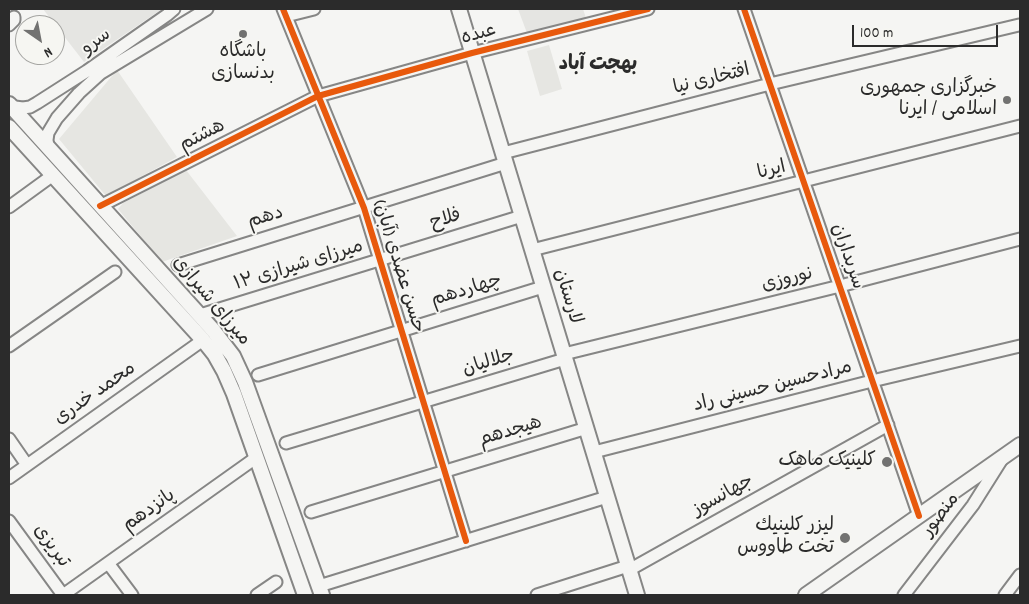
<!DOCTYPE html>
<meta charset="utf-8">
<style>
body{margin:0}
#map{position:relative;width:1029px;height:604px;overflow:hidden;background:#f5f5f3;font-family:Dekko,sans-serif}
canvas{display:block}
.frame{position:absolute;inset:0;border:10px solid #2b2b2b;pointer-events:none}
.north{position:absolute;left:15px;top:15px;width:50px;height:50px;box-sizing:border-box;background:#f6f6f2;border:1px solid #a5a5a2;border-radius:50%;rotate:147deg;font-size:14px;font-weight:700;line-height:20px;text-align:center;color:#2b2b2b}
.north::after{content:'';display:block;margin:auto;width:18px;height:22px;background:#727271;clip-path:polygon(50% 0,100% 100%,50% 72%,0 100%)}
.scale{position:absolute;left:852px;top:25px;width:146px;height:22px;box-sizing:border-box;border:2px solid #2b2b2b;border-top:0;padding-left:6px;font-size:15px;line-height:18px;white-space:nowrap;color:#2b2b2b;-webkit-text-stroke:4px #f6f6f2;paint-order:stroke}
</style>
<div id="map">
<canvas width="1029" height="604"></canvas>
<div class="frame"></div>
<div class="north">N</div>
<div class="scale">100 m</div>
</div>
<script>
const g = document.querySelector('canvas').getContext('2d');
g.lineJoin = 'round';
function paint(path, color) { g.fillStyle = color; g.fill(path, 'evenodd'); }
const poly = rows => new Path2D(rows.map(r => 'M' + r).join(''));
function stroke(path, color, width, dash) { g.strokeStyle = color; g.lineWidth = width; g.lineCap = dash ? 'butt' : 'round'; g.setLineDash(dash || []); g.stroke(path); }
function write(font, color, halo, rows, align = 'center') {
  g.font = font + ' Dekko,"Playpen Sans Arabic",sans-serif'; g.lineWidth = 4; g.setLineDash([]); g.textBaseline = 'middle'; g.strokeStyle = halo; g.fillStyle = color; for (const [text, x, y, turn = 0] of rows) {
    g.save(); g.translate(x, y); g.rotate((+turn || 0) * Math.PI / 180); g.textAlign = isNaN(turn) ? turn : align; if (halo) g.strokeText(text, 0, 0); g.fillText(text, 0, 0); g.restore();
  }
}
const built = poly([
 [43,9,162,9,84,62],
 [518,9,583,9,586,18,527,33]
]);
const green = poly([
 [549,45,562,89,540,96,527,51],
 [117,70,177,157,106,196,59,139],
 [186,170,237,236,162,262,118,209,123,203]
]);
const minor = poly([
 [283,9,364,208,466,541],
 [744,9,919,516],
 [286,16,314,9],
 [9,25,14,20,14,17],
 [9,104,15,107,23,108,30,107,37,103,87,71,167,15,174,9],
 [48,148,47,140,48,133,57,118,79,93,101,73,207,9],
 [503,153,770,84,1019,25],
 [100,206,318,96,472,53,648,9],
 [9,207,53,175],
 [532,250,1020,126],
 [178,265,506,163],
 [200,315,522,216],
 [9,346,115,272],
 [564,354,840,286,1020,239],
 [258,375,543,287],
 [9,439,27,465],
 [286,443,565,359],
 [594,452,872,381,1020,346],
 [9,478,203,340],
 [311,512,587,428],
 [9,521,63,595],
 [108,563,132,595],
 [629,570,888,425],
 [319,586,607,497],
 [63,595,257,457],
 [257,595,276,582],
 [537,595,628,566],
 [904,595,973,505,1002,459],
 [1005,595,1020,575]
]);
const major = poly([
 [459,9,637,595],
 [9,104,213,330,233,356,245,382,322,595],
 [9,127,203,340,215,355,224,371,234,394,305,595],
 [806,595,1020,445]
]);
const cycleway = poly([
 [283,9,364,208,466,541],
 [744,9,919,516],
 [100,206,318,96,472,53,648,9]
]);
const markers = [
 [243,34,5,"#727271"],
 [1007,100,5,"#727271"],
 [887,462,6,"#727271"],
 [845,538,6,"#727271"]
];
const streetNames = [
 ["عبده",479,36,-15],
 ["سرو",97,43,-35],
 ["افتخاری نیا",712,81,-14],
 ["هشتم",203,137,-27],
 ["ايرنا",772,172,-14],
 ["دهم",266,219,-17],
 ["فلاح",446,221,-17],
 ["سربداران",846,257,71],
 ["میرزای شیرازی ۱۲",299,267,-17],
 ["حسن عضدی (آبان)",397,267,73],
 ["نوروزی",788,281,-14],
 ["چهاردهم",467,292,-17],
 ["لارستان",566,297,73],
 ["میرزای شیرازی",210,302,50],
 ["جلالیان",489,364,-17],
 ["مرادحسین حسینی راد",773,388,-14],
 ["محمد خدری",96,395,-35],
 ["هیجدهم",511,433,-17],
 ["جهانسوز",724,497,-29],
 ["پانزدهم",150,512,-35],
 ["منصور",942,516,-53],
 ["تبریزی",50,547,54]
];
const poiNames = [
 ["باشگاه",243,53,"center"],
 ["بدنسازی",243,75,"center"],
 ["خبرگزاری جمهوری",997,89],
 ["اسلامی / ایرنا",997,111],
 ["کلینیک ماهک",876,462],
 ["ليزر كلينيك",834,527],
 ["تخت طاووس",834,549]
];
const neighbourhoodNames = [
 ["بهجت آباد",598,66]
];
paint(built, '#e5e5e2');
paint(green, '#e6e6e2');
stroke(minor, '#868685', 15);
stroke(major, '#868685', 18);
stroke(minor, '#f5f5f3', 11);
stroke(major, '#f5f5f3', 14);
stroke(cycleway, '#e8590c', 6);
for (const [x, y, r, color] of markers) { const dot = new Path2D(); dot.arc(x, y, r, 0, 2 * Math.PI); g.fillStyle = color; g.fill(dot); stroke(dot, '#f6f6f2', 2); }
write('19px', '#2b2b2b', '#f6f6f2', streetNames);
write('19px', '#2b2b2b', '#f6f6f2', poiNames, 'right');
write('bold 20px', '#2b2b2b', '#f6f6f2', neighbourhoodNames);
</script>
